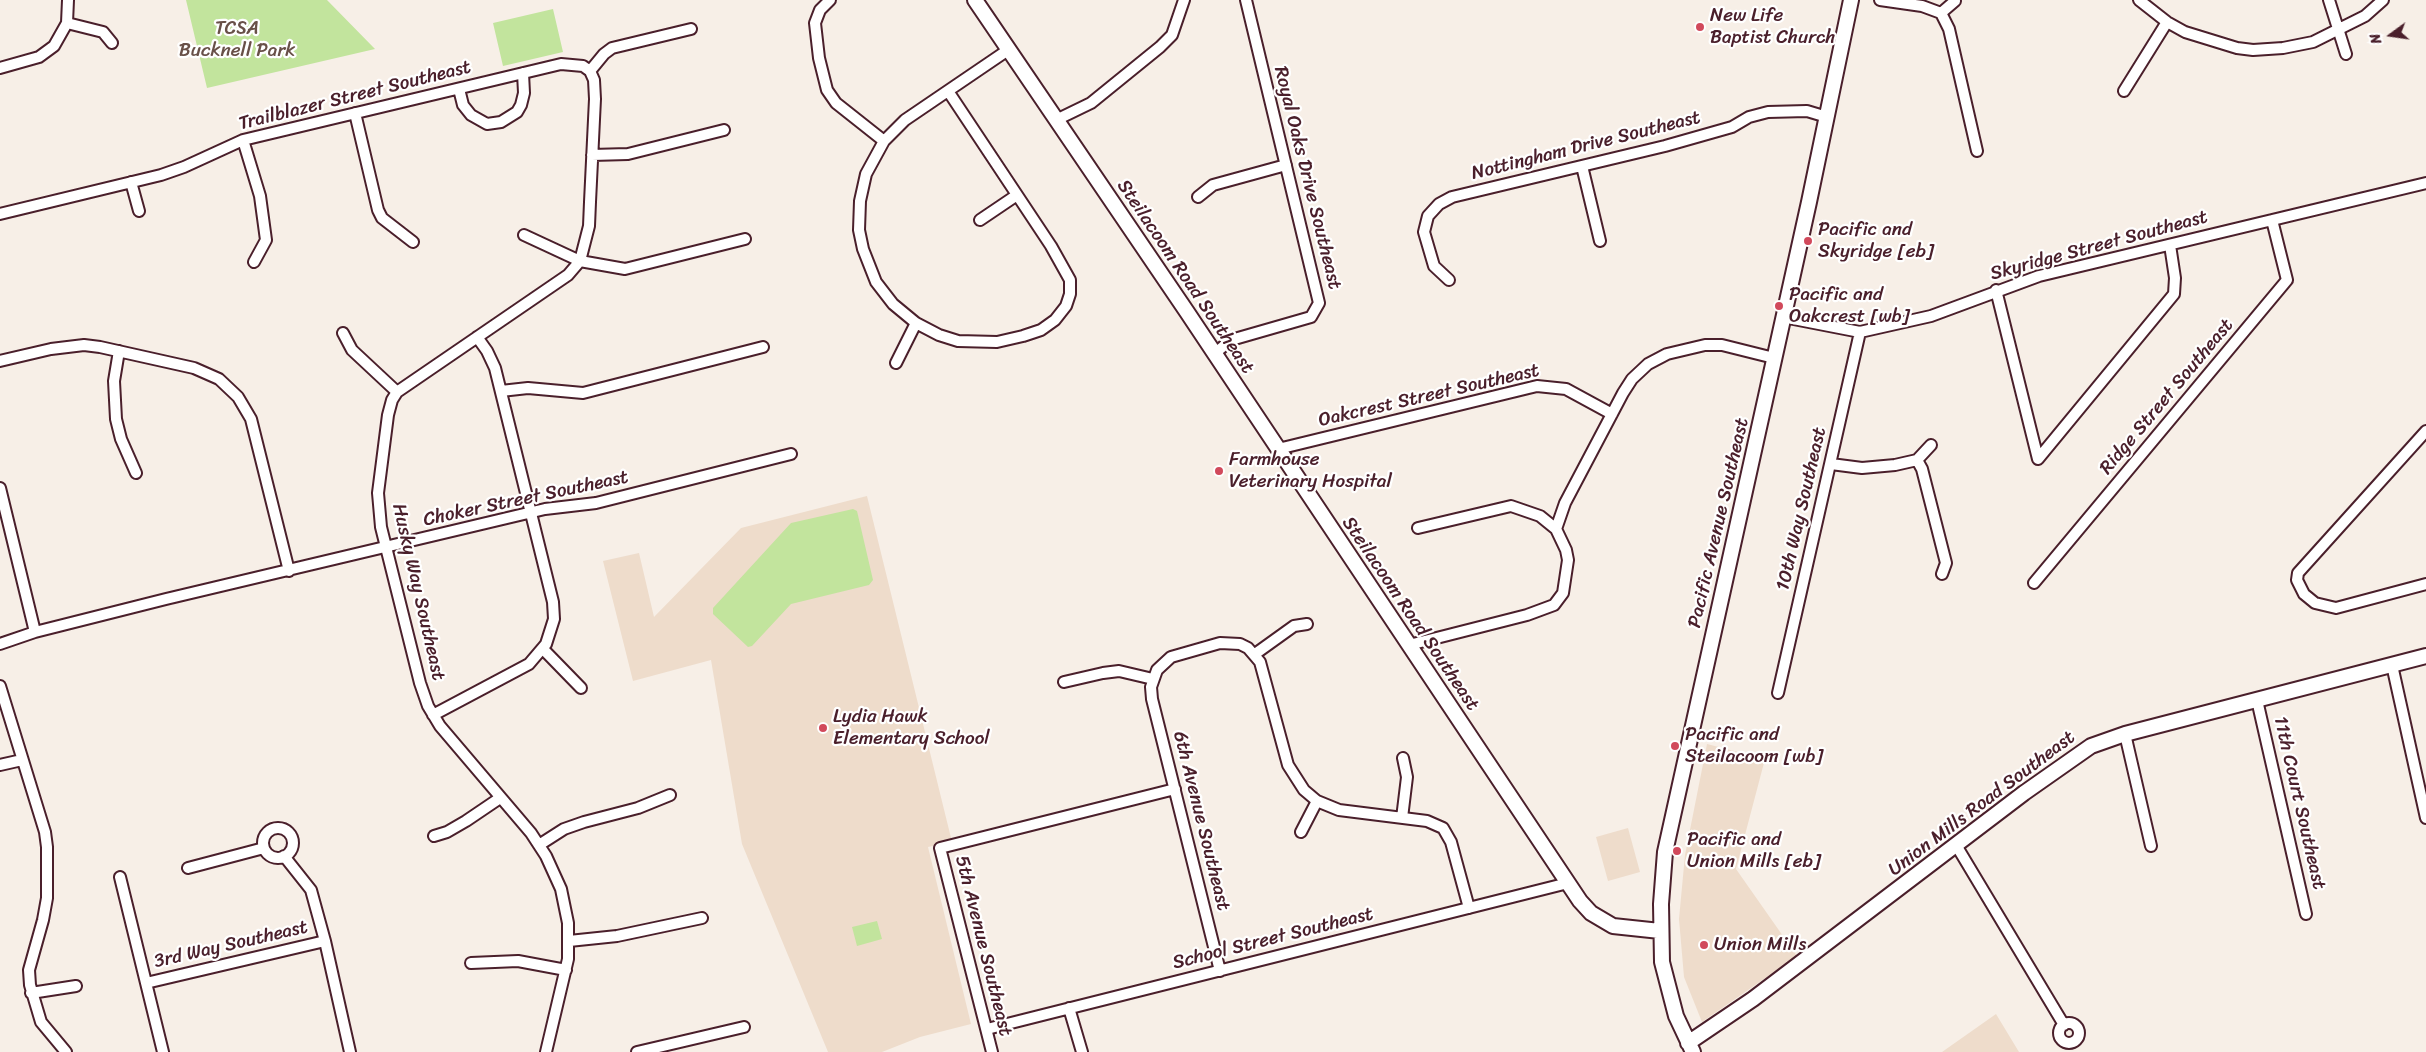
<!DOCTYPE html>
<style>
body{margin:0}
#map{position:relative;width:2426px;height:1052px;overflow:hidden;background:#f7efe7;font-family:Sriracha,sans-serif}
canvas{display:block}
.north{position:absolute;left:2366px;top:10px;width:50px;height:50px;-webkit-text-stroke:4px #fff;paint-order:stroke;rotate:256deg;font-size:14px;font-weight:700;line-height:20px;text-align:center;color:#4a1f2b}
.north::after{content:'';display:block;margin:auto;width:18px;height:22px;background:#4a1f2b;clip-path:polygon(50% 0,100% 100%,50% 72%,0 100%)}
</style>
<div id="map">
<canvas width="2426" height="1052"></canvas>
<div class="north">N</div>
</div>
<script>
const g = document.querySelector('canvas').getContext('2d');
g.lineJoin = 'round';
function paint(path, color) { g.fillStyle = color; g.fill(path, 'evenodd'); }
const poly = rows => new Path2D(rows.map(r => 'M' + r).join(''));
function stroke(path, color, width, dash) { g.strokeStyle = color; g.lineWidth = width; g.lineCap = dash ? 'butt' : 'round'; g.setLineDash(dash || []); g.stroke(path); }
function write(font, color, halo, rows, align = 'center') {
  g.font = font + ' Sriracha,sans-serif'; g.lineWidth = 4.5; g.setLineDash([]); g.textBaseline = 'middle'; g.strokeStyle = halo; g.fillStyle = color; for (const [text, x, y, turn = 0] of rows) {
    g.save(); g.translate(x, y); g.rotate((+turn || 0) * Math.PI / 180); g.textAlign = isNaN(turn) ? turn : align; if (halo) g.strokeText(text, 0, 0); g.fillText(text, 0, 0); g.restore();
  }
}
const built = poly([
 [867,496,952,842,928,847,971,1024,920,1037,882,1052,828,1052,742,844,711,660,633,681,603,561,639,553,654,617,741,528],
 [1707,744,1765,759,1736,869,1797,956,1702,1022,1684,977,1679,919,1685,855],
 [1628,828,1640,872,1608,881,1596,837],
 [1996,1014,2019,1052,1942,1052]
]);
const green = poly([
 [186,0,327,0,375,49,207,88],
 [553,9,563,52,503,66,493,23],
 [853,509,857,511,873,580,869,585,791,604,752,646,748,647,713,614,713,608,791,523],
 [877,921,882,939,857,946,852,927]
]);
const street = poly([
 [830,0,820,10,815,23,819,58,827,90,836,103,884,141],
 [1880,0,1922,6,1941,13],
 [2139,0,2167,22,2185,32,2237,48,2253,50,2283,48,2313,42,2365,16,2383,0],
 [2329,0,2346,54],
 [1955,1,1941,13,1949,29,1977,151],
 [67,23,103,32,112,43],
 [0,68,39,57,54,46,67,23,68,0],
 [590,71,604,54,612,48,691,29],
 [459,89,463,105,471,115,487,124,501,122,517,112,521,105,524,93,523,73],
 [948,91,1051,246,1070,280,1070,294,1066,306,1055,320,1041,330,1023,336,997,342,958,341,939,335,916,323,893,304,876,282,863,249,859,230,860,201,866,174,884,141,905,120,1008,50],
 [2124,91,2167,22],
 [355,113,378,210,382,218,413,242],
 [1056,120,1091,103,1160,47,1172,35,1184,0],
 [243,140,260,196,266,240,254,262],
 [592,155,628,154,724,130],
 [1582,166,1600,241],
 [131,182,139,211],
 [1198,197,1213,185,1286,165],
 [0,214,161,175,184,167,243,140,561,64,583,66,590,71],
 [980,220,1017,195],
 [524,235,580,261,625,269,745,239],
 [1449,280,1434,266,1424,232,1428,216,1439,204,1452,197,1665,146,1732,127,1749,117,1768,112,1807,111,1827,117],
 [1996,290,2038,459],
 [1783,317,1860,332,1931,316,2039,276,2426,183],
 [343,333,352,350,397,392],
 [119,351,114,381,116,419,121,439,136,473],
 [1214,354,1231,340,1311,317,1319,303,1246,0],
 [0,361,51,349,84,345,100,347,194,368,219,379,238,397,251,419,289,571],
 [896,363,916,323],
 [501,391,528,388,583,393,763,347],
 [2426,431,2298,573,2297,580,2304,594,2315,603,2336,608,2426,584],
 [1278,449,1537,386,1566,389,1612,414],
 [2038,459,2174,294,2175,278,2170,245],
 [1917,460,1922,469,1946,563,1942,574],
 [1831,464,1862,468,1895,465,1917,460,1931,445],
 [0,488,35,632],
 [1418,528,1511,506,1540,516,1556,529],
 [2034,583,2287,280,2272,220],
 [0,644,35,632,166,599,545,509,596,503,791,454],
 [1409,645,1527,615,1554,605,1563,593,1568,560,1566,550,1556,529,1565,503,1623,393,1632,379,1648,364,1667,354,1705,345,1722,345,1774,358],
 [543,649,581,688],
 [1255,654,1294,626,1307,624],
 [2392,665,2426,818],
 [1064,682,1103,673,1119,671,1153,679],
 [0,686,45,832,47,847,47,898,43,920,29,970,30,985,41,1022,66,1052],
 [1778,693,1860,332],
 [2257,700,2306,914],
 [433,715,529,664,546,644,554,619,553,602,495,368,487,351,477,337],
 [2125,734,2151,846],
 [0,765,22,760],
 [1402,818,1407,777,1403,758],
 '263 843a15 15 0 1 1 30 0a15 15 0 1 1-30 0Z',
 [1301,832,1317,801],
 [434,836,447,832,466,821,500,798],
 [539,845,564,829,584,822,638,808,670,795],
 [1956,845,2064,1025],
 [284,856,311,890,325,941,350,1052],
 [188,868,264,848],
 [120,877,163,1052],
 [569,941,617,936,702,918],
 [471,963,518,961,566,970],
 [1220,971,1152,699,1151,687,1157,670,1171,657,1220,643,1240,644,1248,648,1260,662,1288,765,1304,790,1317,801,1339,810,1427,821,1443,828,1451,842,1469,908],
 [146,983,325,941],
 [31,993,76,986],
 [1069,1008,1082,1052],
 '2059 1033a10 10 0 1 1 20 0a10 10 0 1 1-20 0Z',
 [987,1029,1568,883],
 [546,1052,568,959,568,923,561,889,546,856,531,833,440,726,428,706,420,683,381,527,378,493,388,415,392,400,397,392,568,275,580,261,589,226,590,202,595,99,594,80,590,71],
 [637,1052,744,1027],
 [992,1052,940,848,1175,789]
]);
const secondary = poly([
 [975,0,1187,312,1580,901,1591,913,1613,926,1660,931],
 [1688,1043,1753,999,2024,793,2091,746,2125,734,2426,656],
 [1693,1052,1676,1016,1662,962,1661,904,1665,852,1809,202,1851,0]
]);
const markers = [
 [1700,27,5,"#d1495b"],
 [1808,241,5,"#d1495b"],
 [1779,306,5,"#d1495b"],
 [1219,471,5,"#d1495b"],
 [823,728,5,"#d1495b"],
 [1675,746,5,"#d1495b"],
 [1677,851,5,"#d1495b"],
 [1704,945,5,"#d1495b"]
];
const poiNames = [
 ["New Life",1710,16],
 ["Baptist Church",1710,38],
 ["Pacific and",1818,230],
 ["Skyridge [eb]",1818,252],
 ["Pacific and",1789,295],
 ["Oakcrest [wb]",1789,317],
 ["Farmhouse",1229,460],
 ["Veterinary Hospital",1229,482],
 ["Lydia Hawk",833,717],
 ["Elementary School",833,739],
 ["Pacific and",1685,735],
 ["Steilacoom [wb]",1685,757],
 ["Pacific and",1687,840],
 ["Union Mills [eb]",1687,862],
 ["Union Mills",1714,945]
];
const parkNames = [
 ["TCSA",237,29],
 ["Bucknell Park",237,51]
];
const streetNames = [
 ["Trailblazer Street Southeast",355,96,-14],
 ["Nottingham Drive Southeast",1586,146,-14],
 ["Royal Oaks Drive Southeast",1307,178,76],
 ["Skyridge Street Southeast",2099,246,-15],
 ["Steilacoom Road Southeast",1185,277,56],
 ["Oakcrest Street Southeast",1429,396,-13],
 ["Ridge Street Southeast",2167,397,-50],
 ["Choker Street Southeast",526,499,-12],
 ["10th Way Southeast",1802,509,-77],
 ["Pacific Avenue Southeast",1719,523,-77],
 ["Husky Way Southeast",418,592,77],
 ["Steilacoom Road Southeast",1410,614,56],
 ["11th Court Southeast",2299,803,77],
 ["Union Mills Road Southeast",1982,804,-37],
 ["6th Avenue Southeast",1201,821,76],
 ["School Street Southeast",1273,939,-14],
 ["3rd Way Southeast",231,945,-13],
 ["5th Avenue Southeast",983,946,76]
];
paint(built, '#eedccb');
paint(green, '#c2e49d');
stroke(street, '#4a1f2b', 14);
stroke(secondary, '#4a1f2b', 18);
stroke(street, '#fff', 10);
stroke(secondary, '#fff', 14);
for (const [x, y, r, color] of markers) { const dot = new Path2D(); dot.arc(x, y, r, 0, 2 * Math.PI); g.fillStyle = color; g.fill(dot); stroke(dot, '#fff', 2); }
write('19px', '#4a1f2b', '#fff', poiNames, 'left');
write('19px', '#685048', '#fff', parkNames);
write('19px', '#4a1f2b', '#fff', streetNames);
</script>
